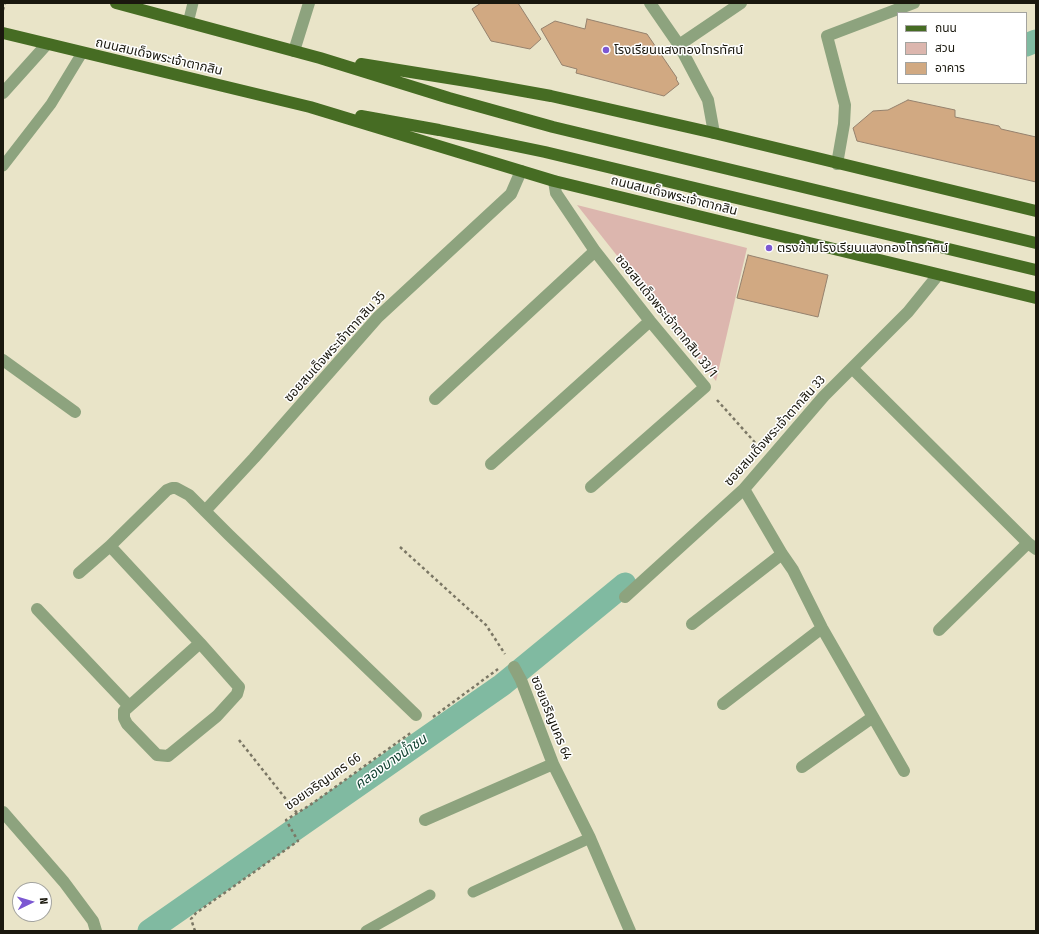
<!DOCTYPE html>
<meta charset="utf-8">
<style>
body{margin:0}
#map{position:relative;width:1039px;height:934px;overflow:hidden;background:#e9e4c8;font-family:"Fira Sans Condensed","Noto Sans Thai",sans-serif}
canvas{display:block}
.frame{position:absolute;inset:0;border:4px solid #1a180e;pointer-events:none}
.legend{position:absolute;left:897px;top:12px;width:130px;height:72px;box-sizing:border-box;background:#fff;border:1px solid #a3a39f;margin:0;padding:5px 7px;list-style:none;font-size:12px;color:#1a180e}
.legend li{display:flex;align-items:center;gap:8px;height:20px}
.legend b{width:20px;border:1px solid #a3a39f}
.north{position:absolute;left:12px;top:882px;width:40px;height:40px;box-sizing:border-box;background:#fff;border:1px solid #a3a39f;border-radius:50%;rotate:85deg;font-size:11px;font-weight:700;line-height:16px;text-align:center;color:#1a180e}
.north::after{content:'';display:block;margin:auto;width:14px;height:18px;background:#7c58d2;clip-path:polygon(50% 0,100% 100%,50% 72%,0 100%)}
</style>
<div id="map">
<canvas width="1039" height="934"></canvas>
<div class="frame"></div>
<ul class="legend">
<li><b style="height:5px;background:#466c23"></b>ถนน</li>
<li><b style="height:11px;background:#dcb6ae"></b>สวน</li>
<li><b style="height:11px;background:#d1a982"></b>อาคาร</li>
</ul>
<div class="north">N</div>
</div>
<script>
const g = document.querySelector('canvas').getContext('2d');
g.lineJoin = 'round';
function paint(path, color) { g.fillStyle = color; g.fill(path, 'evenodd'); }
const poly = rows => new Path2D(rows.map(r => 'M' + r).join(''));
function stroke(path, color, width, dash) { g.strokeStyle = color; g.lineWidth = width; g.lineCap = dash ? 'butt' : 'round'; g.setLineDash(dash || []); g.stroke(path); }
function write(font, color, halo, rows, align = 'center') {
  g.font = font + ' "Fira Sans Condensed","Noto Sans Thai",sans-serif'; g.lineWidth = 3; g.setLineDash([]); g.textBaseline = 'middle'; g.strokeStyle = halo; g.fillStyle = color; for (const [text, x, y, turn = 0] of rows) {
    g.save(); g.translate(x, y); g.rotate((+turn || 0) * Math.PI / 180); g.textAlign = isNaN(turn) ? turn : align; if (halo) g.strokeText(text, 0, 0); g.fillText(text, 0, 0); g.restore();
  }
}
const green = poly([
 [577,205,747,248,716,381]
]);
const canal = poly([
 [1026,45,1036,41],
 [149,931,502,685,625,584]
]);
const building = poly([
 [481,3,518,3,541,39,530,49,491,41,472,9,481,3],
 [587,19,647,34,677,78,676,79,679,84,664,96,576,73,577,69,562,65,541,29,555,21,585,29,587,19],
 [908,100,955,110,955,117,999,126,1001,129,1036,137,1036,182,857,141,853,128,873,111,888,110,908,100],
 [748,255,828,275,818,317,737,298,748,255]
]);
const path = poly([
 [3,10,5,3],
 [717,400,759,447],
 [400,547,486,625,505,654],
 [433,717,498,669],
 [239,740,297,813],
 [195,931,191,919,196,913,298,841,286,820,310,805,412,732]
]);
const lane = poly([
 [188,23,193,3],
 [3,166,51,104,82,53],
 [473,892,590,838],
 [366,931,430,895]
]);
const street = poly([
 [650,3,679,45,708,100,714,133],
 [679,45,741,3],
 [294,51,309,3],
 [3,93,47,44],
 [837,164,844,124,845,105,827,36,914,3],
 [554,181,556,193,595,251,650,321,705,387,591,487],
 [3,360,75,412],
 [852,368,1028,543,1036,549],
 [435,399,595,251],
 [491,464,650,321],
 [744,489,782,554,793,570,822,628,904,771],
 [205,511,254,458,378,317,511,194,521,171],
 [110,546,200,643,239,687,237,694,217,716,168,756,157,755,127,724,124,718,124,711,200,643],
 [79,573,110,546,167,490,172,488,176,488,189,495,229,535,416,715],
 [625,597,744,489,824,396,908,312,938,275],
 [37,609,129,706],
 [692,624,782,554],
 [939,630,1028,543],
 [514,667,521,680,553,764,590,838,630,931],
 [723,704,822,628],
 [802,767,873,717],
 [3,812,64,882,93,921,96,931],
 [425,820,553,764]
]);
const primary = poly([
 [116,3,320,58,449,98,553,127,1036,243],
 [3,33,310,107,554,181,1036,298],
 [361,64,473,82,551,96,714,133,1036,211],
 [361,116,439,130,545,152,1036,270]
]);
const markers = [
 [606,50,4,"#7c58d2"],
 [769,248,4,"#7c58d2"]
];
const poiNames = [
 ["โรงเรียนแสงทองโทรทัศน์",614,50],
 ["ตรงข้ามโรงเรียนแสงทองโทรทัศน์",777,248]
];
const streetNames = [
 ["ถนนสมเด็จพระเจ้าตากสิน",159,57,13],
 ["ถนนสมเด็จพระเจ้าตากสิน",674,196,14],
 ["ซอยสมเด็จพระเจ้าตากสิน 33/1",666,316,51],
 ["ซอยสมเด็จพระเจ้าตากสิน 35",335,347,-48],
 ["ซอยสมเด็จพระเจ้าตากสิน 33",775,431,-48],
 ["ซอยเจริญนคร 64",551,718,68],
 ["ซอยเจริญนคร 66",323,782,-35]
];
const waterNames = [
 ["คลองบางน้ำชน",391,762,-35]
];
paint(green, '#dcb6ae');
stroke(canal, '#80baa1', 23);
paint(building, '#d1a982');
stroke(building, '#95816d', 1);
stroke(path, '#7b7765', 2.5, [3, 3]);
stroke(lane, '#8da37e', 11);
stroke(street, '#8da37e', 12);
stroke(primary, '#466c23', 12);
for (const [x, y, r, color] of markers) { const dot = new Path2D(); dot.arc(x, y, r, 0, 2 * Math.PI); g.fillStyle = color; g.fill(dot); stroke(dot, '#fff', 1.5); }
write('13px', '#1a180e', '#fff', poiNames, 'left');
write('13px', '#1a180e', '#fff', streetNames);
write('italic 14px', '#124332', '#fff', waterNames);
</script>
